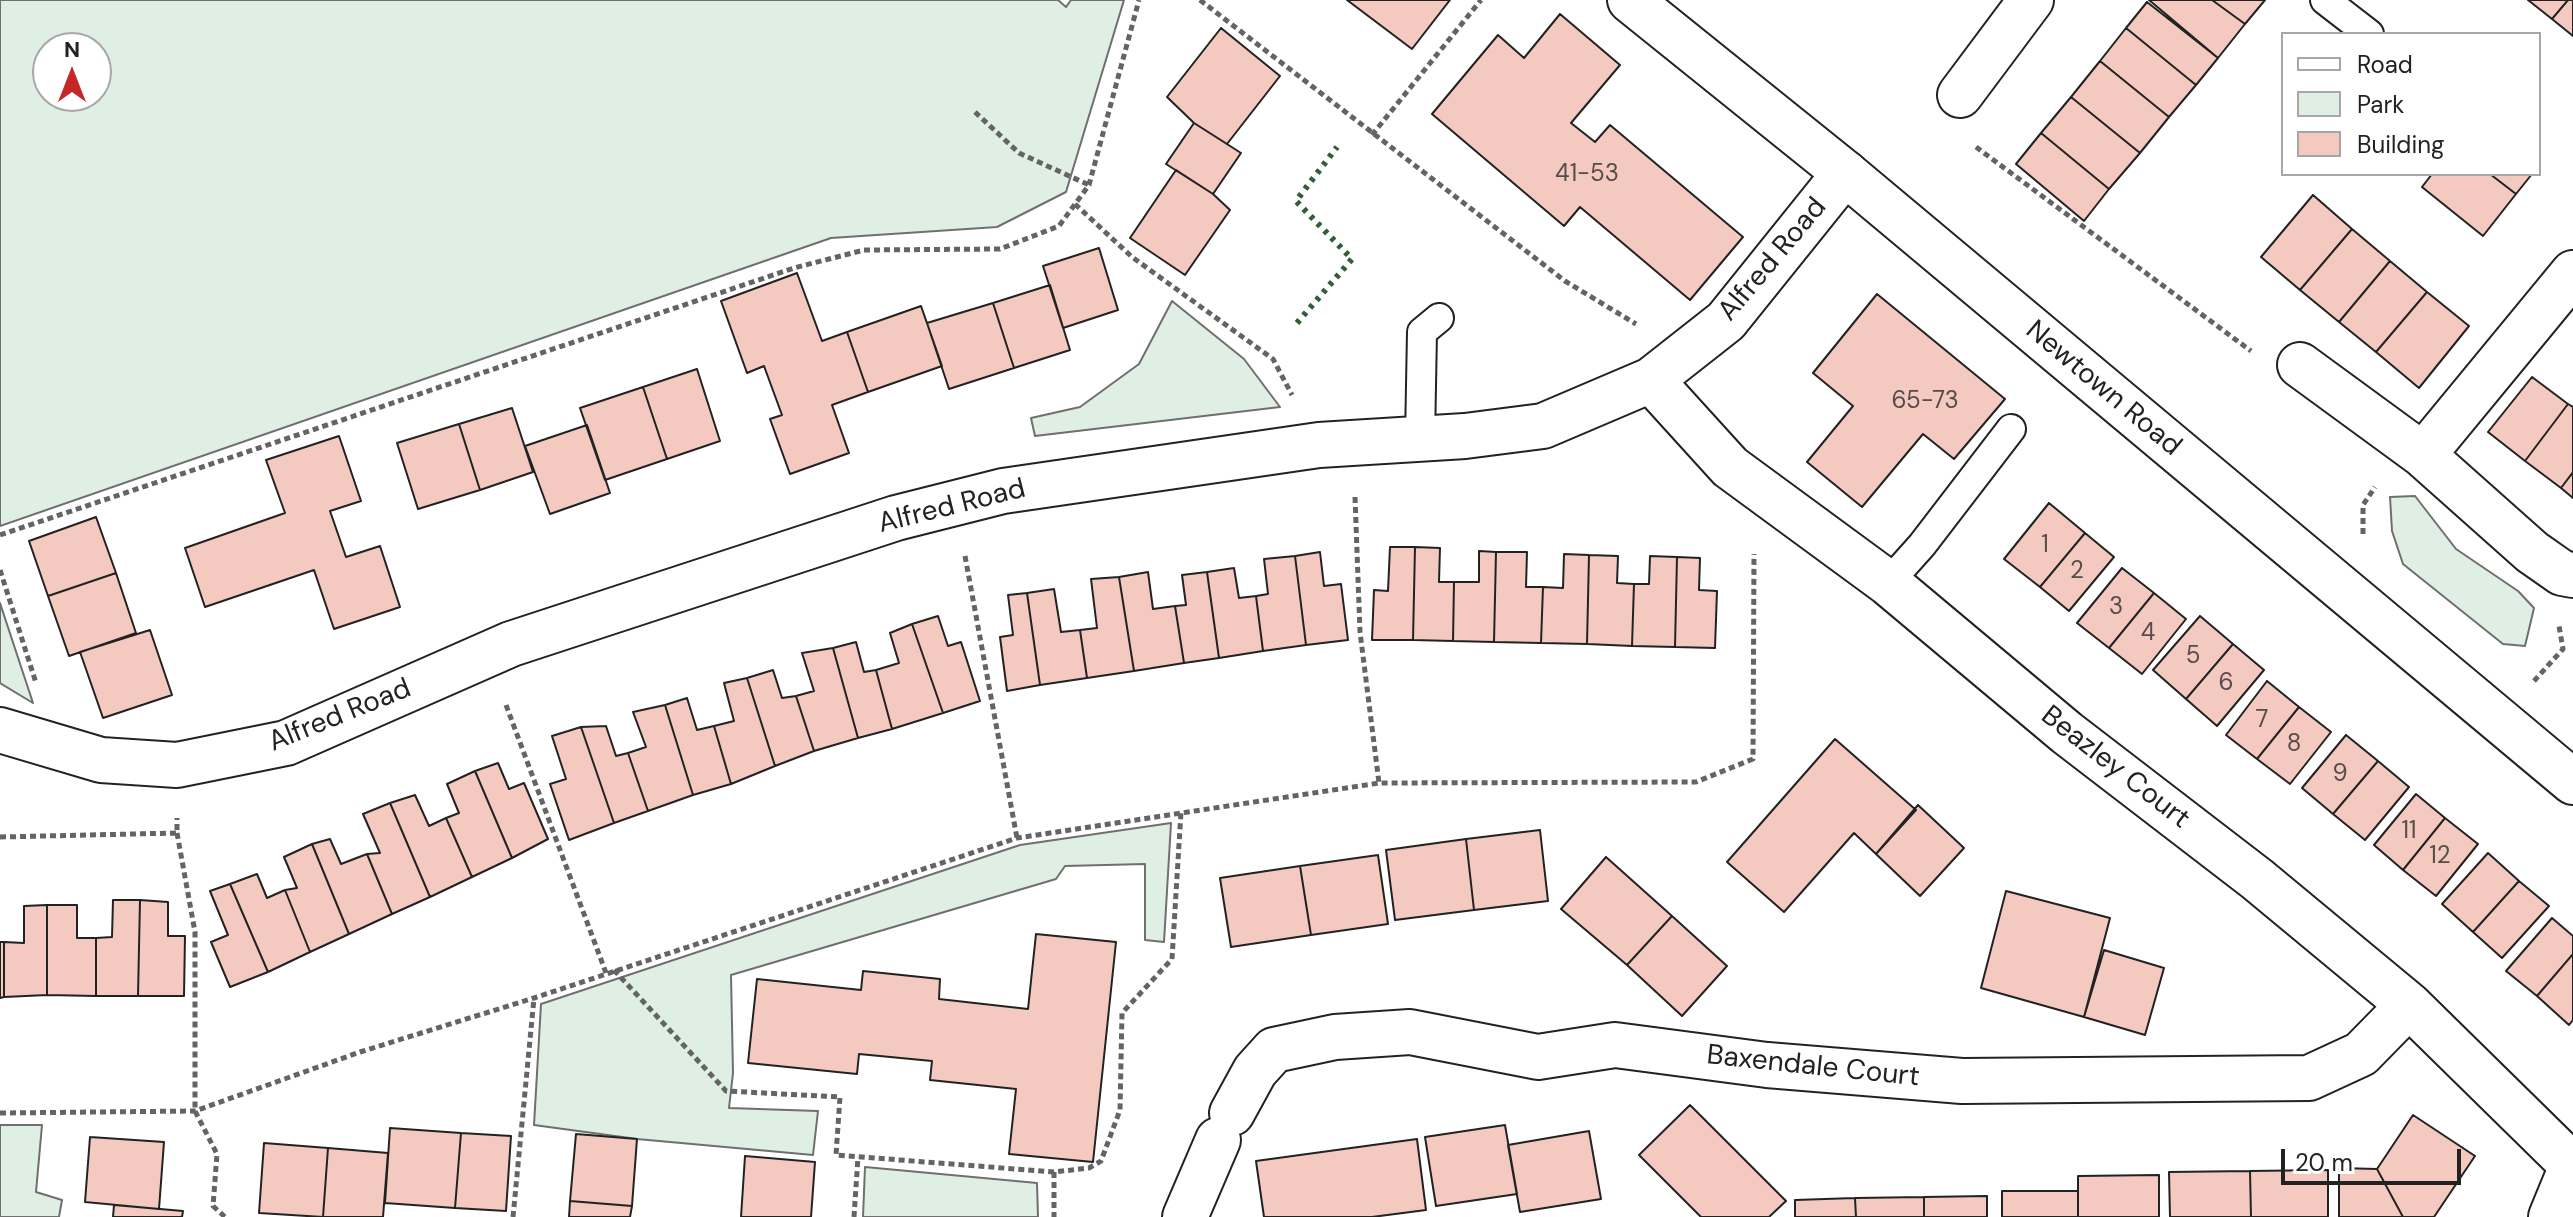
<!DOCTYPE html>
<style>
body{margin:0}
#map{position:relative;width:2573px;height:1217px;overflow:hidden;background:#fff;font-family:"DM Sans",sans-serif}
canvas{display:block}
.legend{position:absolute;left:2281px;top:32px;width:260px;height:144px;box-sizing:border-box;background:#fff;border:2px solid #a7a7a7;margin:0;padding:10px 14px;list-style:none;font-size:24px;color:#222}
.legend li{display:flex;align-items:center;gap:16px;height:40px}
.legend b{width:40px;border:2px solid #a7a7a7}
.north{position:absolute;left:32px;top:32px;width:80px;height:80px;box-sizing:border-box;background:#fff;border:2px solid #a7a7a7;border-radius:50%;rotate:0deg;font-size:22px;font-weight:700;line-height:32px;text-align:center;color:#222}
.north::after{content:'';display:block;margin:auto;width:28px;height:36px;background:#c62828;clip-path:polygon(50% 0,100% 100%,50% 72%,0 100%)}
.scale{position:absolute;left:2281px;top:1149px;width:180px;height:36px;box-sizing:border-box;border:4px solid #222;border-top:0;padding-left:10px;font-size:24px;line-height:28px;white-space:nowrap;color:#222;-webkit-text-stroke:6px #fff;paint-order:stroke}
</style>
<div id="map">
<canvas width="2573" height="1217"></canvas>
<ul class="legend">
<li><b style="height:10px;background:#fff"></b>Road</li>
<li><b style="height:22px;background:#e0efe3"></b>Park</li>
<li><b style="height:22px;background:#f3c9c0"></b>Building</li>
</ul>
<div class="north">N</div>
<div class="scale">20 m</div>
</div>
<script>
const g = document.querySelector('canvas').getContext('2d');
g.lineJoin = 'round';
function paint(path, color) { g.fillStyle = color; g.fill(path, 'evenodd'); }
const poly = rows => new Path2D(rows.map(r => 'M' + r).join(''));
function stroke(path, color, width, dash) { g.strokeStyle = color; g.lineWidth = width; g.lineCap = dash ? 'butt' : 'round'; g.setLineDash(dash || []); g.stroke(path); }
function write(font, color, halo, rows, align = 'center') {
  g.font = font + ' "DM Sans",sans-serif'; g.lineWidth = 6; g.setLineDash([]); g.textBaseline = 'middle'; g.strokeStyle = halo; g.fillStyle = color; for (const [text, x, y, turn = 0] of rows) {
    g.save(); g.translate(x, y); g.rotate((+turn || 0) * Math.PI / 180); g.textAlign = isNaN(turn) ? turn : align; if (halo) g.strokeText(text, 0, 0); g.fillText(text, 0, 0); g.restore();
  }
}
const green = poly([
 [0,0,1058,0,1066,7,1071,0,1124,0,1066,192,997,227,831,238,0,526,0,0],
 [48,48,96,48,96,96,48,96,48,48],
 [1172,301,1244,359,1280,407,1035,436,1031,418,1080,407,1139,364,1172,301],
 [2415,496,2456,549,2518,591,2534,608,2525,646,2503,644,2403,564,2392,531,2390,497,2415,496],
 [0,603,33,703,0,683,0,603],
 [1171,823,1164,942,1145,940,1145,864,1065,866,1056,879,731,975,733,1073,729,1108,818,1111,813,1155,637,1139,534,1125,541,1004,1020,845,1171,823],
 [0,1125,42,1125,36,1192,62,1200,59,1217,0,1217,0,1125],
 [865,1167,1037,1183,1038,1217,863,1217,865,1167]
]);
const building = poly([
 [1347,0,1450,0,1412,49,1347,0],
 [2149,0,2212,0,2245,24,2218,58,2149,0],
 [2212,0,2265,0,2245,24,2212,0],
 [2528,0,2568,0,2552,19,2528,0],
 [2568,0,2573,0,2573,36,2552,19,2568,0],
 [2147,2,2218,58,2196,85,2126,28,2147,2],
 [1560,14,1620,65,1571,123,1595,142,1610,125,1743,237,1690,300,1580,207,1564,226,1432,114,1498,35,1524,58,1560,14],
 [1221,28,1280,76,1227,144,1194,123,1167,97,1221,28],
 [2126,28,2196,85,2169,117,2100,61,2126,28],
 [2100,61,2169,117,2140,153,2071,97,2100,61],
 [2071,97,2140,153,2109,189,2041,133,2071,97],
 [1194,123,1241,153,1213,194,1166,164,1194,123],
 [2041,133,2109,189,2084,221,2016,164,2041,133],
 [1176,170,1213,194,1230,210,1185,275,1130,238,1176,170],
 [2432,174,2490,174,2516,194,2483,236,2422,187,2432,174],
 [2490,174,2532,174,2516,194,2490,174],
 [2313,195,2352,229,2300,290,2261,257,2313,195],
 [2352,229,2390,261,2339,322,2300,290,2352,229],
 [1099,248,1118,310,1063,328,1043,266,1099,248],
 [2390,261,2427,292,2376,352,2339,322,2390,261],
 [797,273,822,341,847,332,868,392,832,405,849,453,790,474,770,419,782,415,764,366,747,373,721,301,797,273],
 [1050,285,1070,350,1014,368,993,303,1050,285],
 [2427,292,2469,326,2419,388,2376,352,2427,292],
 [1877,294,2005,399,1954,459,1923,434,1862,507,1807,462,1853,406,1813,373,1877,294],
 [993,303,1014,368,949,389,927,323,993,303],
 [921,306,942,366,868,392,847,332,921,306],
 [697,369,720,441,667,459,643,387,697,369],
 [2532,377,2568,404,2525,461,2488,432,2532,377],
 [643,387,667,459,605,480,580,408,643,387],
 [2568,404,2573,407,2573,472,2561,488,2525,461,2568,404],
 [512,408,533,472,480,490,459,424,512,408],
 [459,424,480,490,418,509,397,443,459,424],
 [587,425,610,493,550,514,525,446,587,425],
 [339,436,361,501,330,511,346,557,380,546,400,607,334,629,314,570,205,607,185,548,285,513,266,460,339,436],
 [2573,472,2573,498,2561,488,2573,472],
 [2049,503,2085,533,2040,587,2004,559,2049,503],
 [96,517,116,573,48,596,29,541,96,517],
 [2085,533,2114,557,2069,611,2040,587,2085,533],
 [1390,547,1415,547,1413,640,1372,640,1374,590,1388,591,1390,547],
 [1415,547,1440,548,1439,582,1454,582,1453,641,1413,640,1415,547],
 [1479,551,1496,552,1494,642,1453,641,1454,582,1479,582,1479,551],
 [1320,552,1324,586,1341,584,1348,640,1306,645,1295,556,1320,552],
 [1496,552,1527,552,1526,587,1543,587,1541,643,1494,642,1496,552],
 [1564,554,1589,555,1587,644,1541,643,1543,587,1563,588,1564,554],
 [1589,555,1618,556,1617,583,1634,584,1632,646,1587,644,1589,555],
 [1295,556,1306,645,1263,651,1256,596,1268,594,1264,559,1295,556],
 [1650,556,1677,557,1675,647,1632,646,1634,584,1649,584,1650,556],
 [1677,557,1700,558,1699,590,1717,591,1715,648,1675,647,1677,557],
 [1234,568,1239,598,1256,596,1263,651,1219,658,1207,572,1234,568],
 [2122,568,2154,593,2109,648,2077,623,2122,568],
 [1148,572,1153,609,1175,606,1184,663,1134,671,1119,577,1148,572],
 [1207,572,1219,658,1184,663,1175,606,1186,605,1182,575,1207,572],
 [116,573,136,633,69,656,48,596,116,573],
 [1119,577,1134,671,1087,678,1080,630,1097,628,1091,579,1119,577],
 [1054,589,1061,632,1080,630,1087,678,1040,685,1027,593,1054,589],
 [1027,593,1040,685,1007,691,1000,637,1013,635,1008,595,1027,593],
 [2154,593,2186,619,2142,674,2109,648,2154,593],
 [938,616,948,646,961,642,980,701,943,713,912,624,938,616],
 [2200,616,2233,644,2186,699,2153,670,2200,616],
 [912,624,943,713,892,729,876,670,899,663,890,633,912,624],
 [150,630,172,695,103,718,80,652,150,630],
 [856,642,864,672,876,670,892,729,858,738,833,648,856,642],
 [2233,644,2264,670,2217,726,2186,699,2233,644],
 [833,648,858,738,814,751,796,696,814,691,802,653,833,648],
 [773,670,782,698,796,696,814,751,775,766,747,678,773,670],
 [747,678,775,766,731,784,714,726,734,721,724,683,747,678],
 [2267,681,2299,707,2257,759,2226,735,2267,681],
 [687,698,697,730,714,726,731,784,693,795,665,705,687,698],
 [665,705,693,795,648,811,628,753,646,747,633,712,665,705],
 [2299,707,2331,732,2290,784,2257,759,2299,707],
 [606,726,616,756,628,753,648,811,614,823,581,727,606,726],
 [581,727,614,823,569,840,550,784,566,779,552,736,581,727],
 [2346,735,2378,761,2333,814,2302,788,2346,735],
 [1835,739,1916,810,1876,854,1854,833,1784,912,1727,862,1835,739],
 [2378,761,2409,787,2365,840,2333,814,2378,761],
 [498,763,509,789,524,783,548,839,512,858,475,771,498,763],
 [475,771,512,858,472,877,446,818,459,813,447,784,475,771],
 [2416,794,2445,818,2403,870,2374,845,2416,794],
 [415,795,429,826,446,818,472,877,430,897,390,803,415,795],
 [390,803,430,897,392,914,367,854,380,853,363,814,390,803],
 [1918,805,1964,848,1920,896,1876,854,1918,805],
 [2445,818,2478,844,2436,896,2403,870,2445,818],
 [1540,830,1548,901,1474,910,1466,839,1540,830],
 [330,839,341,864,367,854,392,914,349,934,312,844,330,839],
 [1466,839,1474,910,1395,920,1386,850,1466,839],
 [312,844,349,934,310,952,285,890,297,888,284,857,312,844],
 [2488,853,2519,881,2473,932,2442,904,2488,853],
 [1378,855,1388,924,1311,935,1300,866,1378,855],
 [1606,857,1672,916,1627,965,1561,909,1606,857],
 [1300,866,1311,935,1231,947,1220,878,1300,866],
 [257,874,267,898,285,890,310,952,268,972,230,884,257,874],
 [2519,881,2549,906,2502,958,2473,932,2519,881],
 [230,884,268,972,230,987,211,942,228,935,210,891,230,884],
 [2006,891,2110,918,2084,1017,1981,988,2006,891],
 [113,900,140,900,138,996,96,996,96,938,112,937,113,900],
 [140,900,168,902,168,936,185,936,184,996,138,996,140,900],
 [47,905,47,995,4,997,4,942,24,943,24,906,47,905],
 [47,905,77,905,77,938,96,938,96,996,47,995,47,905],
 [1672,916,1727,966,1682,1016,1627,965,1672,916],
 [2552,918,2573,936,2573,954,2537,996,2506,971,2552,918],
 [1036,934,1116,942,1093,1162,1009,1154,1016,1089,930,1080,932,1061,859,1054,857,1074,748,1063,757,979,861,990,863,971,940,979,939,999,1028,1009,1036,934],
 [0,942,4,942,4,997,0,998,0,942],
 [2104,950,2164,968,2145,1035,2084,1017,2104,950],
 [2573,954,2573,1020,2569,1025,2537,996,2573,954],
 [1690,1105,1786,1201,1769,1217,1701,1217,1639,1155,1690,1105],
 [2413,1115,2475,1156,2434,1217,2403,1217,2377,1169,2413,1115],
 [1505,1125,1517,1194,1436,1206,1425,1137,1505,1125],
 [390,1128,461,1133,455,1208,385,1203,390,1128],
 [1589,1131,1601,1199,1520,1212,1508,1145,1589,1131],
 [461,1133,511,1136,506,1211,455,1208,461,1133],
 [576,1134,637,1139,632,1206,570,1201,576,1134],
 [90,1137,164,1142,159,1209,85,1202,90,1137],
 [1417,1139,1426,1210,1372,1217,1264,1217,1256,1161,1417,1139],
 [264,1143,328,1148,323,1217,259,1213,264,1143],
 [328,1148,388,1153,383,1217,323,1217,328,1148],
 [745,1156,815,1162,811,1217,741,1217,745,1156],
 [2339,1168,2377,1169,2403,1217,2339,1217,2339,1168],
 [2328,1170,2328,1217,2251,1217,2250,1171,2328,1170],
 [2250,1171,2251,1217,2170,1217,2169,1172,2250,1171],
 [2159,1175,2159,1217,2078,1217,2078,1176,2159,1175],
 [2002,1191,2078,1191,2078,1217,2002,1217,2002,1191],
 [1987,1196,1987,1217,1924,1217,1924,1197,1987,1196],
 [1924,1197,1924,1217,1856,1217,1855,1198,1924,1197],
 [1855,1198,1856,1217,1795,1217,1795,1200,1855,1198],
 [570,1201,632,1206,630,1217,569,1217,570,1201],
 [114,1205,183,1211,182,1217,113,1217,114,1205]
]);
const path = poly([
 [1200,0,1565,281,1636,324],
 [975,112,1019,153,1089,185],
 [1372,135,1481,0],
 [1976,147,2251,351],
 [1075,204,1132,257,1273,359,1292,395],
 [1355,497,1360,632,1379,783],
 [2363,534,2363,505,2375,487],
 [0,535,794,268,864,250,1000,249,1059,226,1089,185,1139,0],
 [965,556,1017,838],
 [0,570,36,683],
 [2534,681,2563,649,2559,626],
 [506,705,606,973],
 [177,833,195,932,195,1111,217,1154,213,1206,225,1217],
 [0,837,177,833,177,818],
 [614,970,726,1091,840,1097,836,1155,1054,1172,1089,1168,1101,1161,1120,1110,1122,1013,1172,959,1181,812],
 [0,1113,195,1111,360,1052,534,998,1017,838,1379,783,1696,782,1753,759,1754,554],
 [1054,1172,1054,1217],
 [513,1217,534,998],
 [854,1217,858,1157]
]);
const service = poly([
 [2325,0,2369,34],
 [1420,439,1422,332,1439,318],
 [1888,583,1922,545,2011,429]
]);
const minor = poly([
 [1960,95,2031,0],
 [2300,365,2423,455,2532,552,2562,573,2573,575],
 [1651,380,1730,467,1888,583,2067,733,2257,879,2409,1005,2573,1166],
 [2423,455,2573,273],
 [0,730,101,760,177,765,286,743,511,644,896,518,1003,491,1319,445,1465,436,1543,426,1651,380,1726,321,1845,173],
 [1232,1113,1255,1071,1274,1050,1335,1037,1410,1032,1538,1057,1615,1045,1767,1065,1962,1081,2309,1078,2361,1054,2409,1005],
 [1185,1217,1218,1140],
 [2551,1217,2572,1166]
]);
const tertiary = poly([
 [1630,0,1845,173,2573,782]
]);
const hedge = poly([
 [1297,323,1352,259,1296,201,1337,147]
]);
const numberNames = [
 ["41-53",1587,175],
 ["65-73",1925,402],
 ["1",2045,546],
 ["2",2077,572],
 ["3",2116,608],
 ["4",2148,634],
 ["5",2193,657],
 ["6",2226,684],
 ["7",2262,721],
 ["8",2294,745],
 ["9",2340,775],
 ["11",2409,832],
 ["12",2440,857]
];
const streetNames = [
 ["Alfred Road",1773,260,-50],
 ["Newtown Road",2103,389,40],
 ["Alfred Road",952,507,-14],
 ["Alfred Road",340,716,-22],
 ["Beazley Court",2115,768,38],
 ["Baxendale Court",1813,1067,6]
];
paint(green, '#e0efe3');
stroke(green, '#6f6f6f', 2);
paint(building, '#f3c9c0');
stroke(building, '#222', 2);
stroke(service, '#222', 32);
stroke(minor, '#222', 48);
stroke(tertiary, '#222', 48);
stroke(path, '#646464', 5, [6, 4]);
stroke(service, '#fff', 28);
stroke(minor, '#fff', 44);
stroke(tertiary, '#fff', 44);
stroke(hedge, '#2f5e38', 6, [4, 6]);
write('24px', '#564c4a', null, numberNames);
write('28px', '#222', '#fff', streetNames);
</script>
